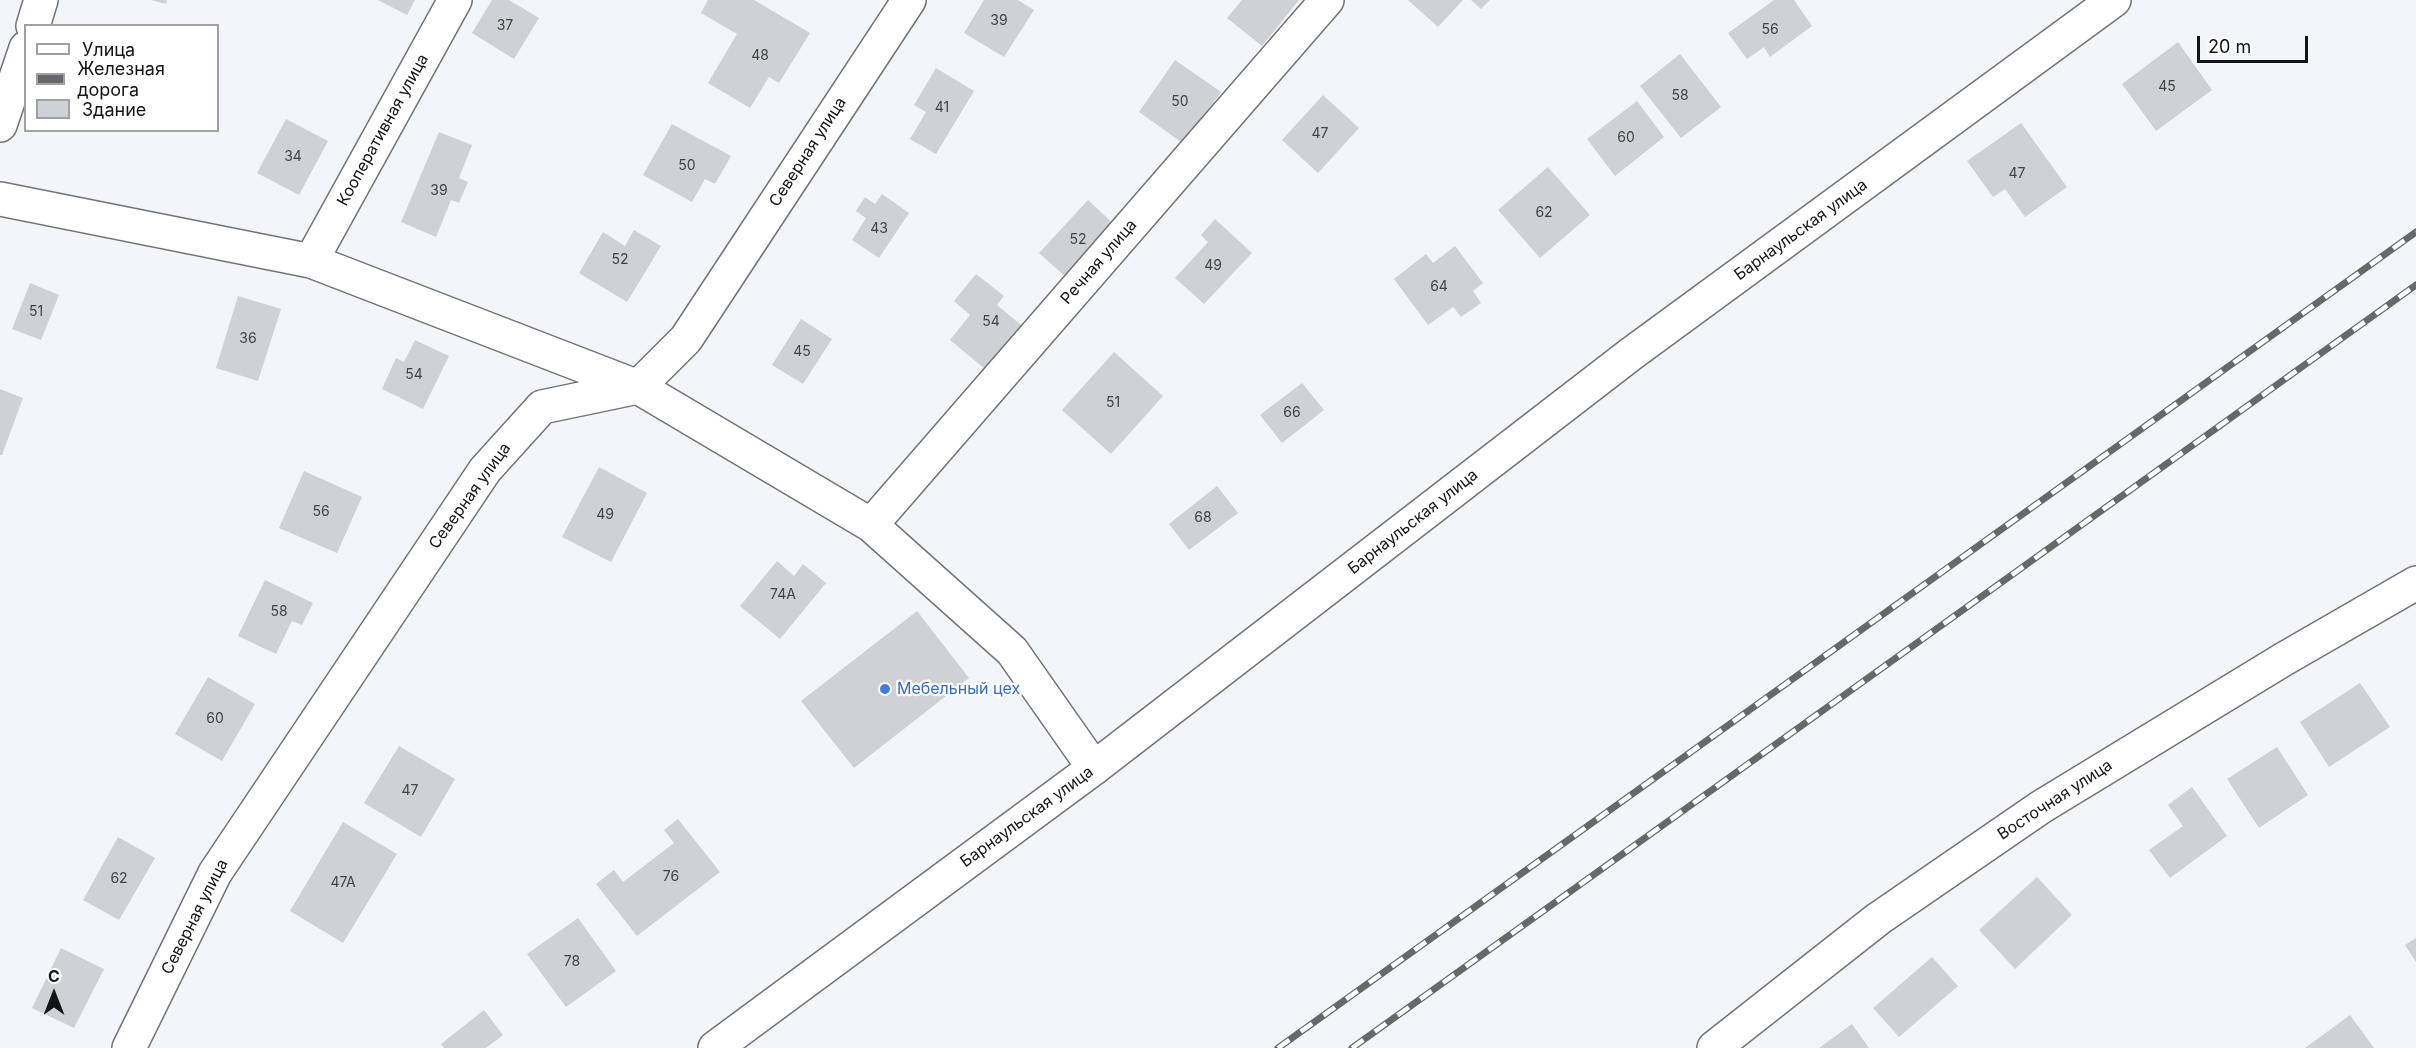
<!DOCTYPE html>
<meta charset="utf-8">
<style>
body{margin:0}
#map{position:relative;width:2416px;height:1048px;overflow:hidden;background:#f2f5f9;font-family:Inter,sans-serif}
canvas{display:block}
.legend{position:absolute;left:24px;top:24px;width:195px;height:108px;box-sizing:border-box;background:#fff;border:2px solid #a1a1a1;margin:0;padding:8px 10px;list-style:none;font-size:18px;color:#131415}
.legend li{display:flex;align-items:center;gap:12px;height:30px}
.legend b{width:30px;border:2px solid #a1a1a1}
.north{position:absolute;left:24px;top:964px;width:60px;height:60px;-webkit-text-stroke:4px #fff;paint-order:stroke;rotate:0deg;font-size:16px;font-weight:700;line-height:24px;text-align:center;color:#131415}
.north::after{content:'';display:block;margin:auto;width:21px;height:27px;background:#131415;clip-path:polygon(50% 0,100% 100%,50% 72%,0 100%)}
.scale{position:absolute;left:2197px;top:36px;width:111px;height:27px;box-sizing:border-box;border:3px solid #131415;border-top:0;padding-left:8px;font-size:18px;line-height:21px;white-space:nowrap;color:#131415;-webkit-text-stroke:4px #fff;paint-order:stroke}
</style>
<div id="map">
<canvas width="2416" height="1048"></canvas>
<ul class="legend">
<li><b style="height:8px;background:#fff"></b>Улица</li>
<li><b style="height:8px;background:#66686a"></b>Железная дорога</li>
<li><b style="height:16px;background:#ced1d5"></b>Здание</li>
</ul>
<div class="north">С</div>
<div class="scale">20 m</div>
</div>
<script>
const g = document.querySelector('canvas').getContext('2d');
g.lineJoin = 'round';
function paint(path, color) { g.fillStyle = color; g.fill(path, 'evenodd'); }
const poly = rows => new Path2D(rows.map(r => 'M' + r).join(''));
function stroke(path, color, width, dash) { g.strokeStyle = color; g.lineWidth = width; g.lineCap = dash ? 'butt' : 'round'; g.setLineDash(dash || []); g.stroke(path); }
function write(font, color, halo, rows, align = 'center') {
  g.font = font + ' Inter,sans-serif'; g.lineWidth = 4.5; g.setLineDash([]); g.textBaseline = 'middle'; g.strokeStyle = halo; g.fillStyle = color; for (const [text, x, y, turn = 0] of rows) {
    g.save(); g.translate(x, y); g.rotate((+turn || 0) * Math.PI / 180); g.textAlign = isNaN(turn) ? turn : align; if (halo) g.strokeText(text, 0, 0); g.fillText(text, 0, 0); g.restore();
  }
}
const building = poly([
 [151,0,167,0,166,4],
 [378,0,415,0,407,15],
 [492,0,509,0,539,18,514,59,472,33],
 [708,0,754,0,810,33,779,83,769,77,750,108,708,83,737,34,701,13],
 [984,0,1018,0,1034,10,1004,57,964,33],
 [1242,0,1299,0,1262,46,1227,18],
 [1408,0,1463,0,1438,27],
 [1471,0,1490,0,1481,9],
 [1774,0,1794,0,1812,26,1770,57,1764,47,1747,59,1728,33],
 [2178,42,2212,90,2156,131,2122,84],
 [1680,54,1721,107,1681,138,1640,86],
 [1175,60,1221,92,1184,144,1139,112],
 [936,68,974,91,936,154,910,139,926,112,914,105],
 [1323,95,1359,128,1318,173,1282,140],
 [1637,101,1664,137,1615,176,1587,139],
 [286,119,328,141,299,195,257,173],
 [2021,123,2067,187,2025,217,2005,189,1993,197,1967,161],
 [672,124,731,156,715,184,705,179,692,202,643,175],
 [439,132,472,145,459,178,468,182,459,203,451,200,436,237,401,222],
 [1548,167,1590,215,1540,258,1498,210],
 [882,194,909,213,879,258,852,240,866,218,856,211,865,197,875,204],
 [1088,200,1118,228,1069,280,1039,253],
 [1215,219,1252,253,1204,304,1175,278,1208,242,1201,235],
 [634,230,661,246,627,302,579,273,603,232,625,246],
 [1455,246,1483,283,1473,291,1481,303,1461,317,1453,307,1428,325,1394,279,1426,254,1433,263],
 [976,274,1004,296,997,305,1027,330,991,374,950,340,970,315,954,301],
 [30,283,59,295,41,340,12,329],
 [238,296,281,309,258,381,216,368],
 [801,319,832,339,803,384,772,365],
 [415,340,449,356,423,409,382,389,396,358,404,362],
 [1114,352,1163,396,1111,454,1062,410],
 [1302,383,1324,410,1282,443,1260,415],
 [0,389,23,398,2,455,0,455],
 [599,467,647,493,611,562,562,537],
 [304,471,362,497,337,553,279,528],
 [1217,486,1238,513,1189,550,1169,524],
 [777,561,794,576,803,564,826,583,780,639,740,606],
 [265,580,313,603,302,625,292,621,276,654,238,636],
 [917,611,969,678,854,768,801,701],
 [208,677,255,704,222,761,175,734],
 [2360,683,2390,727,2329,767,2300,722],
 [399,746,455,779,421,837,364,803],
 [2277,747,2308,795,2259,828,2227,779],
 [2192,787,2227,836,2170,878,2149,850,2183,826,2168,805],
 [678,819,720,872,637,936,596,884,614,870,623,882,674,843,664,830],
 [343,822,397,854,343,943,290,911],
 [118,837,155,858,119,920,83,900],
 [2037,877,2072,915,2015,969,1979,930],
 [578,918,616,971,566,1007,527,954],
 [2416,938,2416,962,2405,945],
 [61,948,104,969,74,1028,32,1008],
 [1932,957,1958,986,1899,1037,1873,1008],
 [484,1010,503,1035,486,1048,444,1048,441,1044],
 [2350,1015,2374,1048,2305,1048],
 [1852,1024,1869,1048,1819,1048]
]);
const street = poly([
 [33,26,41,0],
 [0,125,26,48],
 [0,199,311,261,638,387,871,525,1012,651,1094,768],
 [311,261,455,0],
 [871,525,1327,0],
 [129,1048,215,873,485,470,542,407,638,387,686,339,909,0],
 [1714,1048,1878,919,2041,807,2284,659,2416,583]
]);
const secondary = poly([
 [715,1048,1094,768,1631,354,2114,0]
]);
const rail = poly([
 [1278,1048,2416,232],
 [1352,1048,2416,285]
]);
const markers = [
 [885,689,6,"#3f7fe0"]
];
const numberNames = [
 ["39",999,21],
 ["37",505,26],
 ["56",1770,30],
 ["48",760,56],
 ["45",2167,87],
 ["58",1680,96],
 ["50",1180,102],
 ["41",942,108],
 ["47",1320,134],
 ["60",1626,138],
 ["34",293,157],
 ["50",687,166],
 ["47",2017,174],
 ["39",439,191],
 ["62",1544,213],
 ["43",879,229],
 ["52",1078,240],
 ["52",620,260],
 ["49",1213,266],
 ["64",1439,287],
 ["51",36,312],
 ["54",991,322],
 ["36",248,339],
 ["45",802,352],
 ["54",414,375],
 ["51",1113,403],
 ["66",1292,413],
 ["56",321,512],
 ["49",605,515],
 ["68",1203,518],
 ["74А",783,595],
 ["58",279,612],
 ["60",215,719],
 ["47",410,791],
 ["76",671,877],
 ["62",119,879],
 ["47А",343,883],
 ["78",572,962]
];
const streetNames = [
 ["Кооперативная улица",383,130,-61],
 ["Северная улица",808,152,-57],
 ["Барнаульская улица",1801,230,-36],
 ["Речная улица",1099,262,-49],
 ["Северная улица",470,496,-54],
 ["Барнаульская улица",1413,522,-38],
 ["Восточная улица",2055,800,-33],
 ["Барнаульская улица",1027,817,-36],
 ["Северная улица",195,917,-63]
];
const shopNames = [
 ["Мебельный цех",897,689]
];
paint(building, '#ced1d5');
stroke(street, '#717377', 36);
stroke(secondary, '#717377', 36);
stroke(street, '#fff', 33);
stroke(secondary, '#fff', 33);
stroke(rail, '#66686a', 7);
stroke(rail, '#fff', 4.5, [14]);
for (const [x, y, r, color] of markers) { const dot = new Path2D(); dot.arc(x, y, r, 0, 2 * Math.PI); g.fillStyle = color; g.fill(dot); stroke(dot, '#fff', 2); }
write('14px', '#424345', null, numberNames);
write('16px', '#131415', '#fff', streetNames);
write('16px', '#366cbe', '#fff', shopNames, 'left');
</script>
